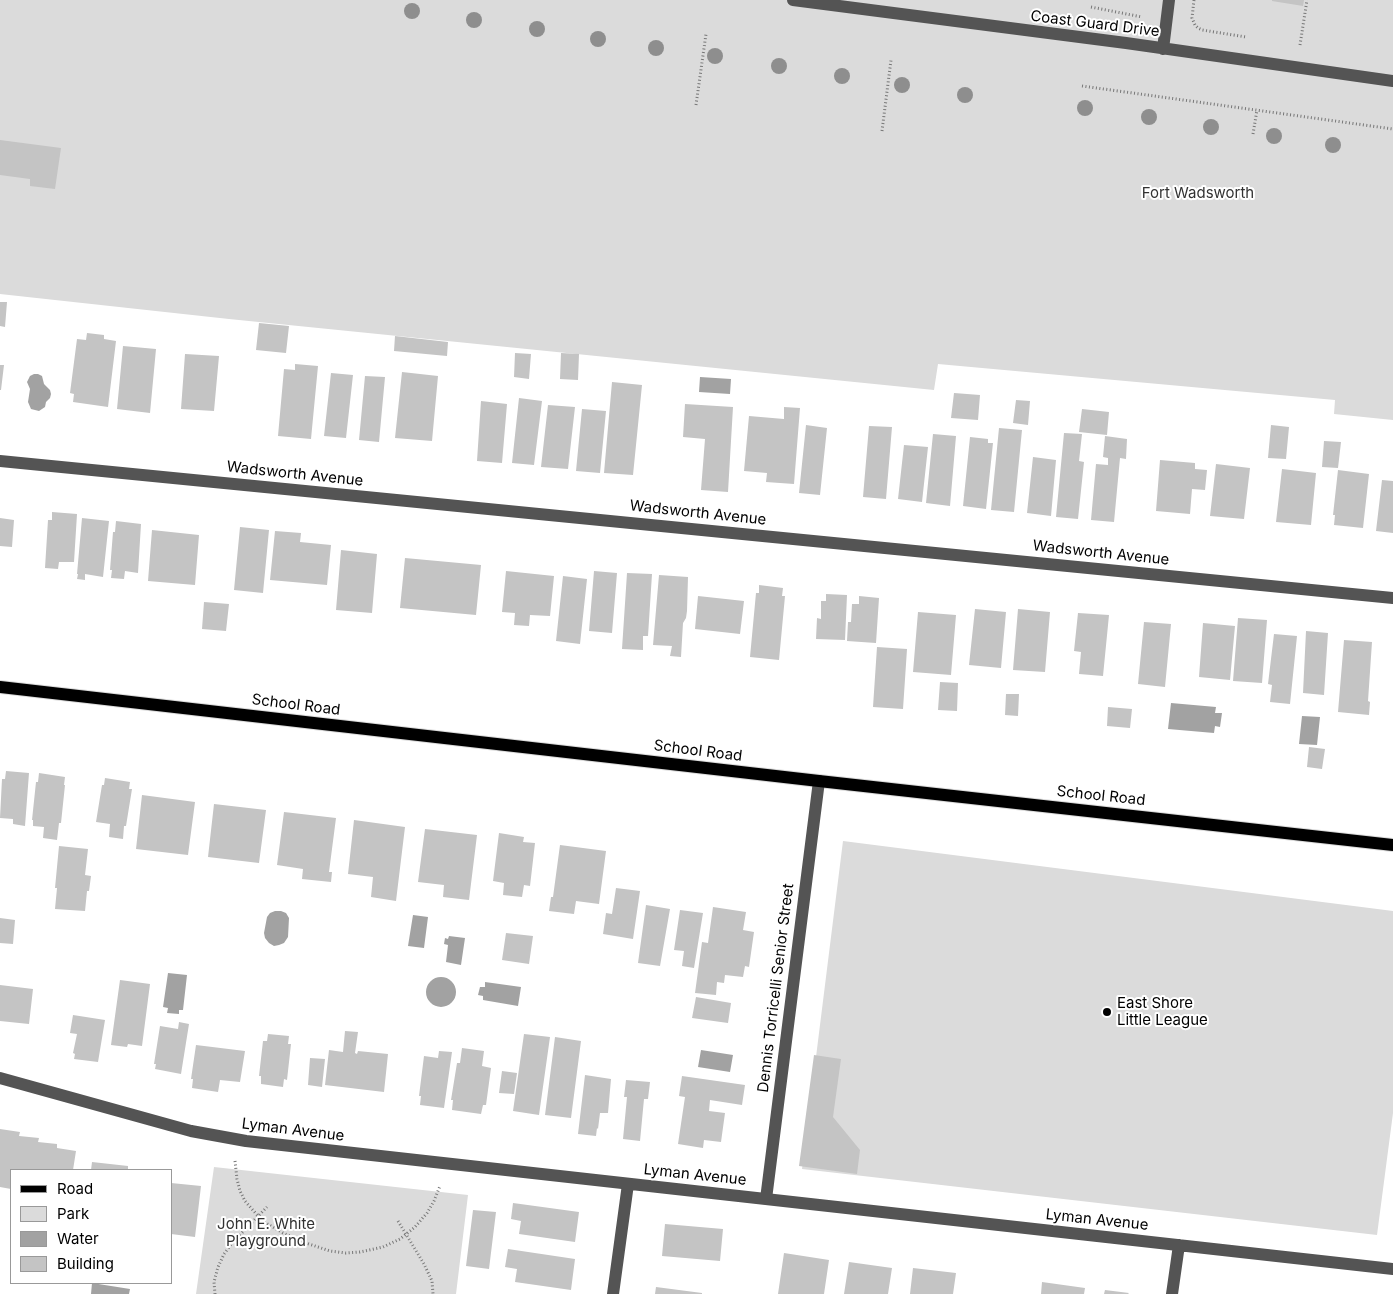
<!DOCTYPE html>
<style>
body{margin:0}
#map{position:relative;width:1393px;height:1294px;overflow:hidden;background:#fff;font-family:Inter,sans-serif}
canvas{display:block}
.legend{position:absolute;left:10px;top:1169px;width:162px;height:115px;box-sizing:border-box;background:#fff;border:1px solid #999;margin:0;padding:6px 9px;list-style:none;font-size:15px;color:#000}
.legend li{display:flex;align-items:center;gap:10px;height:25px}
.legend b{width:25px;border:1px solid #999}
</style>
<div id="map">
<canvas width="1393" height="1294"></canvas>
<ul class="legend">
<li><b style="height:6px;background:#000"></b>Road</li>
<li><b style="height:14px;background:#dbdbdb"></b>Park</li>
<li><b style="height:14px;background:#a2a2a2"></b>Water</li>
<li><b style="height:14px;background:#c4c4c4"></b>Building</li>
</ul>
</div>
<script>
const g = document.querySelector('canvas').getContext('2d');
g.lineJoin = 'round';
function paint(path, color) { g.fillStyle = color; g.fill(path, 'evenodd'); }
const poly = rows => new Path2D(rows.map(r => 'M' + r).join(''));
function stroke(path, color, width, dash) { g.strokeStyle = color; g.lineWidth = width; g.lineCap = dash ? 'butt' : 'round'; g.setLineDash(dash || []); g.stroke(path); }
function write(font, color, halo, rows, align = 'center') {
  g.font = font + ' Inter,sans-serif'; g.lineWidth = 4; g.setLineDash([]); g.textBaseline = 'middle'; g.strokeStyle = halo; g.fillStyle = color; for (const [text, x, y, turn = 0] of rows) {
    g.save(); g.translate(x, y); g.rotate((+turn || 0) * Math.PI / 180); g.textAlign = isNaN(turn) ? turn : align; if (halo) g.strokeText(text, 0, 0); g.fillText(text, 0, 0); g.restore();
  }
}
const green = poly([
 [0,0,1393,0,1393,420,1334,414,1335,400,938,364,934,390,229,319,0,294],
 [843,841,1393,911,1393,1113,1377,1235,802,1169],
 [214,1167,468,1195,456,1294,196,1294]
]);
const water = poly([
 [34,374,38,374,42,376,44,384,50,390,51,394,50,398,46,402,45,407,39,411,31,409,28,402,30,389,27,382,30,376],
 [700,377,731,379,730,394,699,392],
 [1171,703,1216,707,1215,713,1222,713,1220,727,1215,726,1214,733,1168,729],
 [1302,716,1320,717,1317,745,1299,744],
 [275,911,281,911,286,913,289,918,288,937,284,943,279,945,274,946,269,943,265,938,264,933,267,917,270,913],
 [413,915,428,917,424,948,408,946],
 [449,936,465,938,461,965,446,962,448,945,444,944,445,938,448,939],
 [168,973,187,975,183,1010,179,1010,179,1014,167,1013,168,1008,163,1007],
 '426 992a15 15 0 1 1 30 0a15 15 0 1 1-30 0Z',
 [485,982,521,987,518,1006,483,1000,483,996,478,995,480,987,485,987],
 [701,1050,733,1055,730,1072,698,1067],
 [92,1283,130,1289,129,1294,91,1294]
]);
const building = poly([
 [1272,0,1304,0,1303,6,1272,1],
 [0,140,61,148,55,189,30,186,30,179,0,175],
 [0,302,7,302,5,327,0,326],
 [259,323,289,326,286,353,256,350],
 [87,333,104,335,104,339,116,341,108,407,73,402,74,394,70,393,77,339,86,340],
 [395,336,448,342,447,356,394,351],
 [123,346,156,349,150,413,117,409],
 [515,353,531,354,529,379,514,377],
 [561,353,579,354,578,380,560,379],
 [185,354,219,356,214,411,181,409],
 [295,364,318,366,311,439,278,436,284,369,295,370],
 [0,365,4,365,1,390,0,390],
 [402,372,438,376,432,441,395,438],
 [331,373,353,375,346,438,324,436],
 [365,376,385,377,379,442,359,440],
 [612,382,642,385,633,475,604,473],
 [954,393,980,395,978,420,951,418],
 [519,398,542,401,534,465,512,463],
 [1016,400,1030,401,1028,425,1013,423],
 [481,401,507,404,502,463,477,461],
 [685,404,733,407,728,492,701,490,705,439,683,437],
 [548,405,575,407,568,469,541,467],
 [784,407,800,408,794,484,766,482,767,473,744,471,749,416,784,419],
 [582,409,606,411,600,473,576,471],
 [1082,409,1109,412,1107,435,1079,432],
 [806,425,827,428,820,495,799,493],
 [1271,425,1289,427,1286,459,1268,458],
 [869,426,892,427,886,499,863,497],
 [999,428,1022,430,1014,512,991,510],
 [1064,433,1082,434,1079,461,1084,462,1078,519,1056,517],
 [933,434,956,436,950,506,926,503],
 [1105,436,1127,439,1126,459,1120,458,1114,522,1091,520,1096,464,1108,465,1108,458,1103,457],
 [970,437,988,439,988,443,993,443,986,509,963,506],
 [1324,441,1341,442,1338,468,1322,467],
 [904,445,928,447,922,502,898,499],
 [1033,457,1056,460,1051,516,1027,513],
 [1160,460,1195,463,1195,469,1207,470,1205,490,1192,489,1190,514,1156,511],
 [1216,464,1250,468,1244,519,1210,516],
 [1282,469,1316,473,1311,525,1276,522],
 [1338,470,1369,474,1363,528,1334,525,1335,515,1333,515],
 [1382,480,1393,481,1393,533,1376,531],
 [52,512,77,514,74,562,59,562,58,569,45,568,48,520,52,520],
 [0,518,14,520,12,547,0,546],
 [82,518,109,521,103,577,85,574,85,580,77,579,78,574,77,574],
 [116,521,141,524,138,573,125,571,124,579,111,578,112,570,110,570,113,532,115,532],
 [240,527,269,530,263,593,234,590],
 [152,530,199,535,195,585,148,581],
 [275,531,301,533,300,542,331,545,327,585,270,580],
 [341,550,377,554,372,613,336,610],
 [405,558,481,565,476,615,400,608],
 [506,571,554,576,550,616,530,615,529,626,514,625,515,613,502,612],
 [594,571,617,573,612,633,589,631],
 [627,573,652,574,648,636,643,636,643,650,622,649],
 [659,575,688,577,687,611,686,618,683,623,681,657,670,656,672,646,653,645],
 [563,576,587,579,580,644,556,641],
 [759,585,783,588,782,596,785,596,779,660,750,657,756,593,759,593],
 [826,594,847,595,845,640,816,639,817,618,821,619,821,601,826,601],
 [698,596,744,601,740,634,695,629],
 [859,596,879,598,876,643,847,641,848,622,851,622,852,604,859,604],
 [204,602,229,604,226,631,202,629],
 [975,609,1006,612,1001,668,969,665],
 [1018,609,1050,612,1045,672,1013,670],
 [918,612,956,615,951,675,913,672],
 [1078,613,1109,615,1103,676,1079,674,1081,652,1074,651],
 [1238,618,1267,620,1262,683,1233,681],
 [1144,622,1171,624,1165,687,1138,684],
 [1203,623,1235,626,1230,680,1199,677],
 [1306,631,1328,633,1324,695,1303,693],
 [1274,634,1297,636,1290,704,1270,702,1272,685,1268,684],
 [1344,640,1372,642,1368,701,1370,702,1369,715,1338,712],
 [877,647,907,649,903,709,873,707],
 [940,682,958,683,957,711,938,710],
 [1006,694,1019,694,1018,716,1005,715],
 [1108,707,1132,709,1130,728,1107,726],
 [1309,747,1325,749,1322,769,1307,767],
 [6,771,29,773,25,826,13,824,13,819,0,818,2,779,5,779],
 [39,773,65,777,64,785,65,785,61,823,59,823,57,840,43,838,44,827,33,826,33,820,32,820,36,782,38,782],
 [105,778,130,782,129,789,132,789,126,826,124,826,123,839,109,837,110,824,96,822,102,785,104,785],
 [142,795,195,802,188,855,136,849],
 [214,804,266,810,259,863,208,857],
 [284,812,336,818,329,872,332,872,331,882,302,879,303,869,277,865],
 [354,820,405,827,396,901,371,897,373,877,348,874],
 [425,829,477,835,469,900,443,897,444,885,418,882],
 [499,833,524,837,523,842,535,843,530,886,524,885,522,897,503,895,504,883,493,881],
 [560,845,606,851,599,904,576,901,574,914,549,911,551,897,553,897],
 [59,846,88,849,85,875,91,876,89,891,87,891,85,911,55,909,57,888,55,888],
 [616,888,640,891,633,939,603,934,606,913,612,914],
 [646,905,670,909,660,966,638,963],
 [713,907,746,912,743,930,754,932,749,967,745,966,743,977,725,975,724,983,717,982,716,995,695,993,702,942,708,943],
 [680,910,703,913,694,968,682,966,684,951,674,950],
 [0,918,15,920,13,944,0,943],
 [506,933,533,936,529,964,502,960],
 [120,980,150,984,142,1046,128,1044,127,1047,111,1045],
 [0,985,33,989,29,1024,0,1021],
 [696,997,731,1003,728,1023,692,1018],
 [73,1015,105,1020,98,1062,74,1059,75,1054,73,1053,77,1034,70,1033],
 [179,1022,189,1024,181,1074,155,1069,156,1064,154,1064,160,1026,178,1029],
 [345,1031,358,1032,355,1053,357,1054,358,1051,388,1054,384,1092,325,1085,329,1050,343,1052],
 [268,1034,289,1036,288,1044,291,1044,287,1080,284,1079,283,1087,261,1084,261,1076,259,1076,263,1041,267,1041],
 [524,1034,550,1037,539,1115,513,1111],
 [555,1037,581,1041,571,1118,545,1115],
 [196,1045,245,1051,240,1082,220,1080,218,1092,192,1088,193,1079,191,1079],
 [462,1048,484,1051,482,1066,491,1068,486,1105,483,1105,481,1114,452,1110,453,1100,451,1100,457,1063,460,1063],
 [439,1051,452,1052,444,1108,420,1105,421,1096,419,1096,424,1056,438,1058],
 [814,1055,841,1059,833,1117,860,1150,857,1174,799,1166],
 [310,1058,325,1059,322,1087,308,1085],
 [502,1071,517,1073,514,1094,499,1093],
 [585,1075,611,1079,608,1113,600,1113,598,1129,597,1128,596,1136,578,1134],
 [682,1076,745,1085,742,1105,710,1100,709,1111,725,1113,721,1142,704,1140,703,1148,678,1144,685,1097,679,1096],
 [626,1080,650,1082,648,1099,644,1099,640,1141,623,1139,627,1097,624,1097],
 [0,1129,20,1132,19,1136,39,1138,38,1142,57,1144,57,1148,76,1151,73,1170,11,1170,11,1189,0,1187],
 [92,1162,128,1166,128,1170,91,1170],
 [171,1183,201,1186,195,1237,171,1234],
 [513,1203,579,1212,575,1242,519,1234,521,1221,511,1219],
 [473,1210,496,1212,489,1269,466,1266],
 [665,1224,723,1229,720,1261,662,1256],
 [508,1249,575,1259,571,1290,515,1282,517,1269,505,1267],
 [784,1253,829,1260,824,1294,778,1294],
 [849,1262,892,1268,888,1294,844,1294],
 [913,1268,956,1273,953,1294,910,1294],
 [1042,1282,1085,1288,1084,1294,1041,1294],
 [656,1287,702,1293,702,1294,655,1294],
 [1105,1290,1129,1293,1128,1294,1104,1294]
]);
const path = poly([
 [1194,0,1192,18,1195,25,1198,28,1202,30,1246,37],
 [1091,7,1142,17],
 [1300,45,1307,0],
 [1082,86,1393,129],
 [696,105,706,34],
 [882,131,891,60],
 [1253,134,1257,110],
 [235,1161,237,1179,240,1191,245,1201,258,1216,266,1223,283,1233,306,1243,330,1251,346,1253,360,1252,383,1247,400,1239,415,1227,427,1213,434,1201,440,1186],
 [398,1221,424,1264,432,1281,433,1294],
 [215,1294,214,1282,218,1267,224,1254,232,1243,267,1207]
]);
const minor = poly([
 [793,0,1126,43,1393,81],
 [1163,49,1169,0],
 [0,461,1393,598],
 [0,1078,191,1131,246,1141,1393,1269],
 [766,1199,819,781],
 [613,1294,628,1184],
 [1172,1294,1179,1245]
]);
const major = poly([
 [0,687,819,781,1393,845]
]);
const trees = [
 [412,11],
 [474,20],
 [537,29],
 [598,39],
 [656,48],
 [715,56],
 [779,66],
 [842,76],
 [902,85],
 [965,95],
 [1085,108],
 [1149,117],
 [1211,127],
 [1274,136],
 [1333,145]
];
const markers = [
 [1107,1012,5,"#000"]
];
const streetNames = [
 ["Coast Guard Drive",1095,24,7],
 ["Wadsworth Avenue",295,474,6],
 ["Wadsworth Avenue",698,513,6],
 ["Wadsworth Avenue",1101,553,6],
 ["School Road",296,705,7],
 ["School Road",698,751,7],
 ["School Road",1101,796,6],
 ["Dennis Torricelli Senior Street",776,988,-83],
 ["Lyman Avenue",293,1130,7],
 ["Lyman Avenue",695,1175,6],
 ["Lyman Avenue",1097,1220,6]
];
const parkNames = [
 ["Fort Wadsworth",1198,193],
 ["John E. White",266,1224],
 ["Playground",266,1241]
];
const poiNames = [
 ["East Shore",1117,1003],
 ["Little League",1117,1020]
];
paint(green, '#dbdbdb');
paint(water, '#a2a2a2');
paint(building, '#c4c4c4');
stroke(major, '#dbdbdb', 14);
stroke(path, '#767676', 3, [1, 2.5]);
stroke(minor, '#545454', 12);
stroke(major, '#000', 12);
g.fillStyle = '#8e8e8e';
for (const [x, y] of trees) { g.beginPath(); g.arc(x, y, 8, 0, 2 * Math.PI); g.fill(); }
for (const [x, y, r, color] of markers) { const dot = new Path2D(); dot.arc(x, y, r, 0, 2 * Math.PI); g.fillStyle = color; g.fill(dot); stroke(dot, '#fff', 2); }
write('15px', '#000', '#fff', streetNames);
write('15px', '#323232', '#fff', parkNames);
write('15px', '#000', '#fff', poiNames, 'left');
</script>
